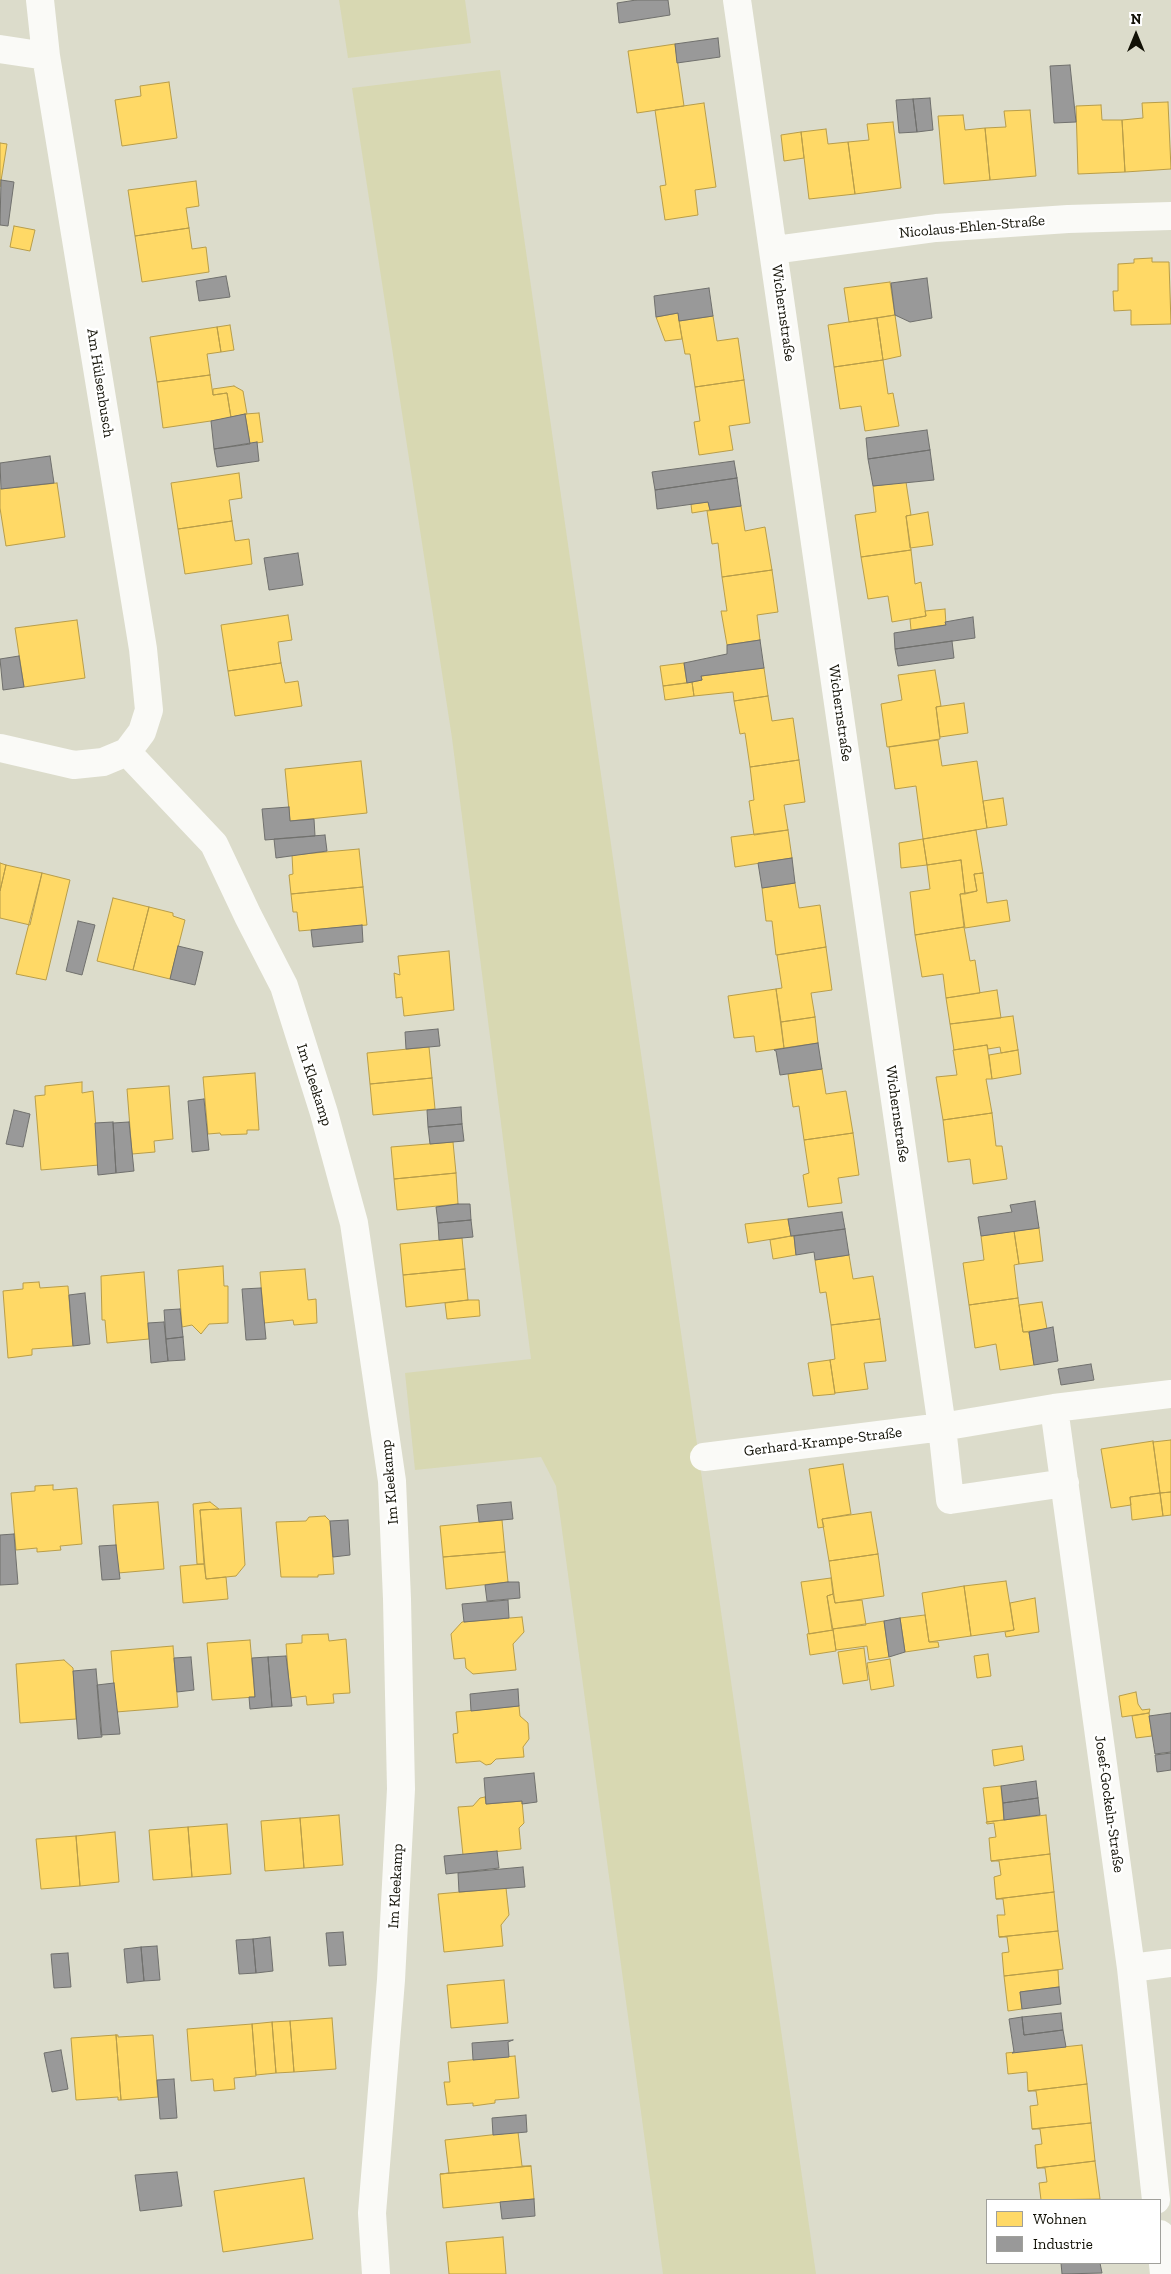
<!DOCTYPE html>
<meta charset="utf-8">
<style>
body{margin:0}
#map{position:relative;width:1171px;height:2274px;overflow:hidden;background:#dcdccb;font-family:"Zilla Slab",serif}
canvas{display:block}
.legend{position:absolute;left:986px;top:2199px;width:175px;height:65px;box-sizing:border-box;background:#fff;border:1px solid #a0a09b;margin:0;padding:6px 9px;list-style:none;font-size:15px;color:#121106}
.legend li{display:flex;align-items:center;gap:10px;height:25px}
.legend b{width:25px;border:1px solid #a0a09b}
.north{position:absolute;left:1111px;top:10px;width:50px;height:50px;-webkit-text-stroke:4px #fff;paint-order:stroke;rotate:0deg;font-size:14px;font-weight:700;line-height:20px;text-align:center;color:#121106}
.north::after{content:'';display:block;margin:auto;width:18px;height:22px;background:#121106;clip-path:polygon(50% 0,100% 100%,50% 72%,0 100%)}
</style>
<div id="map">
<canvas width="1171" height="2274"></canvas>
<ul class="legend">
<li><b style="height:14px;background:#ffd966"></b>Wohnen</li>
<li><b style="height:14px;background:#999"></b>Industrie</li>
</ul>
<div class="north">N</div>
</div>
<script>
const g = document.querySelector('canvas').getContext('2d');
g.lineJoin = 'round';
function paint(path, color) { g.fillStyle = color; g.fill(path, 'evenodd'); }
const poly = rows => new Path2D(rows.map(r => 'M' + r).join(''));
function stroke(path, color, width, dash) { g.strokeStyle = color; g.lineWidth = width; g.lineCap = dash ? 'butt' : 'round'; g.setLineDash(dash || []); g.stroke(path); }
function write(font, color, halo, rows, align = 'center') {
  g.font = font + ' "Zilla Slab",serif'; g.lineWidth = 5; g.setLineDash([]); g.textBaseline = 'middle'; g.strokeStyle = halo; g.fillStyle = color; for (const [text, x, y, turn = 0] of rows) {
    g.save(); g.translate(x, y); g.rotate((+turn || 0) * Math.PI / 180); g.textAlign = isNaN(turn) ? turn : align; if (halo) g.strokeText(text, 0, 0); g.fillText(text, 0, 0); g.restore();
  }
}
const green = poly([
 [339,0,465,0,471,43,348,58],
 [500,70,696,1437,816,2274,663,2274,556,1486,541,1457,415,1470,405,1373,531,1359,452,738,352,88]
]);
const homes = poly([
 [675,44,684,106,637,113,628,51,675,44],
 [169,82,177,138,122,146,115,100,141,96,140,86,169,82],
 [1168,102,1171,169,1125,172,1122,120,1143,118,1142,103,1168,102],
 [704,103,716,187,695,190,698,215,665,220,660,186,666,185,655,110,704,103],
 [1101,105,1102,120,1122,120,1125,172,1078,174,1076,106,1101,105],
 [1030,110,1036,176,990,180,985,128,1006,127,1004,111,1030,110],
 [963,115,965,130,985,128,990,180,944,184,938,116,963,115],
 [893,122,901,188,855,194,848,142,869,140,867,124,893,122],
 [826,129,828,144,848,142,855,194,809,199,801,132,826,129],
 [801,132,804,158,784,161,781,135,801,132],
 [0,143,7,144,0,187,0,143],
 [196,181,199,206,186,208,189,228,135,236,128,190,196,181],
 [14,226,35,230,30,251,10,247,14,226],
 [189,228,192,249,206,247,209,272,142,282,135,236,189,228],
 [1152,258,1152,262,1169,262,1171,324,1131,325,1131,310,1114,311,1113,291,1118,291,1118,264,1134,263,1134,259,1152,258],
 [890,282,895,315,849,322,844,288,890,282],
 [678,313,682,339,665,341,656,317,678,313],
 [895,315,901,356,883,360,877,318,895,315],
 [713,316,717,341,738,338,744,380,695,387,690,354,685,354,679,321,713,316],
 [877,318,883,360,834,367,828,325,877,318],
 [230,325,234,350,221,352,217,327,230,325],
 [217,327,221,352,207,354,210,375,157,382,150,337,217,327],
 [883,360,888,394,893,393,899,426,865,431,861,406,840,409,834,367,883,360],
 [210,375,213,395,227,393,231,418,163,428,157,382,210,375],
 [744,380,750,423,729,426,733,450,699,455,694,422,700,421,695,387,744,380],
 [234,386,243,391,247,414,231,417,227,393,213,395,213,389,234,386],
 [259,413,263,442,250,444,245,414,259,413],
 [239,473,242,498,229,500,232,521,178,529,171,483,239,473],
 [906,482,911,515,906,516,911,550,861,557,855,515,876,512,873,486,906,482],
 [57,483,65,537,6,546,0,508,0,489,57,483],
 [708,502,710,510,692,513,691,504,708,502],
 [741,506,745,531,765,527,772,570,722,577,718,543,712,544,707,511,741,506],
 [928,512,933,545,910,548,906,516,928,512],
 [232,521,235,541,249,539,252,564,185,574,178,529,232,521],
 [911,550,915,584,921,582,926,616,892,622,888,596,868,599,861,557,911,550],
 [772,570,778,612,757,615,760,640,727,645,721,611,727,611,722,577,772,570],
 [945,609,946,625,911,630,910,619,926,616,925,611,945,609],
 [288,615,292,640,278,642,281,663,228,671,221,625,288,615],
 [77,620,85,678,24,687,15,628,77,620],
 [281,663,285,683,298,681,302,706,235,716,228,671,281,663],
 [684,663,687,683,663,686,660,666,684,663],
 [764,668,768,696,734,701,733,692,694,696,692,682,702,680,701,676,764,668],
 [935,670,941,706,936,707,940,739,887,747,881,704,902,700,898,675,935,670],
 [692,682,694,696,665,700,663,686,692,682],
 [768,696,772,721,793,718,799,760,750,767,745,733,740,734,734,701,768,696],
 [964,703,968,733,940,737,936,707,964,703],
 [938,740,942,766,977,761,987,828,923,839,916,786,895,789,889,747,938,740],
 [799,760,805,802,784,805,788,830,754,835,749,801,754,800,750,767,799,760],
 [361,761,367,813,290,821,285,769,361,761],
 [1003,798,1007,825,987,828,983,801,1003,798],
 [788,830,792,858,735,867,731,837,788,830],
 [976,830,983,873,974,874,977,891,965,894,961,860,927,865,923,839,976,830],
 [923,839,927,865,901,868,899,843,923,839],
 [359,849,363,887,291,894,289,875,293,874,292,855,359,849],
 [961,860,965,894,960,894,964,927,915,935,910,892,930,889,927,865,961,860],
 [0,863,6,865,0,891,0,863],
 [6,865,42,873,30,925,0,918,0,891,6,865],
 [42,873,70,880,46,980,16,974,42,873],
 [983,873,987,903,1007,900,1010,921,965,928,960,894,977,891,974,874,983,873],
 [795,883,799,908,820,905,826,947,776,955,772,921,766,921,762,888,795,883],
 [363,887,367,925,299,931,297,912,293,912,291,894,363,887],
 [113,898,149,907,133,970,97,961,113,898],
 [149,907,173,913,173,916,185,920,170,979,133,970,149,907],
 [964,927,970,961,975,960,980,993,946,998,943,974,922,977,915,935,964,927],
 [826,947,832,990,811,993,815,1017,781,1022,776,989,782,988,777,955,826,947],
 [449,951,454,1010,404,1016,402,997,396,998,396,996,394,973,400,975,398,956,449,951],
 [776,989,784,1048,756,1052,754,1036,734,1038,728,996,776,989],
 [997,990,1001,1018,950,1024,946,998,997,990],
 [1013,1016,1018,1050,1001,1053,1000,1047,988,1049,987,1045,954,1050,950,1024,1013,1016],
 [815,1017,818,1043,784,1048,781,1022,815,1017],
 [987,1045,992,1079,986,1079,992,1113,943,1120,936,1077,957,1075,953,1050,987,1045],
 [429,1047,432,1078,370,1084,367,1053,429,1047],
 [1018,1050,1021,1074,992,1079,989,1055,1018,1050],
 [822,1069,826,1094,846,1091,853,1133,804,1140,799,1106,793,1107,788,1074,822,1069],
 [255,1073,259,1130,247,1130,247,1134,221,1135,220,1133,208,1134,203,1077,255,1073],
 [432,1078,435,1109,373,1115,370,1084,432,1078],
 [82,1082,82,1093,93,1091,99,1165,41,1170,35,1096,45,1095,45,1086,82,1082],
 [169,1086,173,1139,154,1141,155,1152,132,1154,127,1089,169,1086],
 [992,1113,996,1146,1002,1146,1007,1179,973,1184,970,1159,948,1162,943,1120,992,1113],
 [853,1133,859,1175,838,1178,842,1203,808,1207,803,1175,809,1173,804,1140,853,1133],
 [453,1142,456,1173,394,1179,391,1147,453,1142],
 [456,1173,458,1204,397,1210,394,1179,456,1173],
 [788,1219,791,1236,748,1243,745,1224,788,1219],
 [1039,1228,1043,1261,1019,1264,1014,1231,1039,1228],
 [1014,1231,1019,1264,1014,1265,1018,1298,969,1305,963,1263,984,1260,981,1236,1014,1231],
 [791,1236,794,1236,796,1255,773,1259,770,1240,791,1236],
 [462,1238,465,1269,403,1275,400,1244,462,1238],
 [849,1255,853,1279,873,1276,880,1319,831,1325,826,1292,820,1293,815,1260,849,1255],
 [223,1266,224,1286,228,1286,228,1323,209,1324,201,1334,192,1325,182,1327,178,1270,223,1266],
 [305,1269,308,1300,316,1299,317,1323,294,1325,293,1320,264,1323,260,1272,305,1269],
 [465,1269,468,1300,406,1307,403,1275,465,1269],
 [144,1272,149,1339,107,1343,105,1320,102,1320,101,1276,144,1272],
 [39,1282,40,1288,68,1286,73,1346,32,1349,32,1355,8,1358,3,1291,23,1289,23,1283,39,1282],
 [1018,1298,1023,1332,1029,1332,1034,1365,1000,1370,996,1344,975,1348,969,1305,1018,1298],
 [468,1300,479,1300,480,1316,447,1319,445,1303,468,1300],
 [1042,1302,1047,1329,1023,1332,1019,1305,1042,1302],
 [880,1319,886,1361,864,1363,868,1389,835,1393,830,1360,835,1359,831,1325,880,1319],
 [830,1360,835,1394,813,1396,808,1363,830,1360],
 [1171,1440,1171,1492,1160,1493,1153,1442,1171,1440],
 [1153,1441,1160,1493,1130,1497,1131,1505,1111,1508,1101,1449,1153,1441],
 [843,1464,851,1514,822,1519,824,1527,818,1528,809,1469,843,1464],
 [53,1485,53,1490,77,1488,82,1544,60,1546,61,1550,37,1552,37,1548,16,1550,11,1493,35,1491,35,1486,53,1485],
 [1171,1492,1171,1515,1163,1516,1160,1493,1171,1492],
 [1160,1493,1163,1516,1132,1520,1130,1497,1160,1493],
 [158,1502,164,1569,118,1573,113,1505,158,1502],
 [210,1502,219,1509,200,1510,204,1564,197,1564,193,1504,210,1502],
 [241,1508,245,1565,236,1576,206,1579,200,1510,241,1508],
 [871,1512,878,1554,829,1561,822,1519,871,1512],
 [325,1516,330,1521,334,1574,318,1575,318,1577,281,1577,276,1522,306,1521,309,1517,325,1516],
 [502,1520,505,1552,443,1557,440,1526,502,1520],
 [505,1552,508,1582,446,1589,443,1557,505,1552],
 [878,1554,884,1596,835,1603,829,1561,878,1554],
 [204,1564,206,1579,226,1577,228,1599,183,1603,180,1566,204,1564],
 [831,1578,833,1594,827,1596,833,1630,809,1634,801,1582,831,1578],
 [1006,1581,1014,1630,971,1636,964,1586,1006,1581],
 [964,1586,971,1636,929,1642,922,1593,964,1586],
 [833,1594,835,1603,862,1600,866,1625,832,1629,827,1596,833,1594],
 [1035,1598,1039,1632,1006,1637,1005,1632,1014,1630,1010,1603,1035,1598],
 [925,1615,929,1642,938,1642,939,1647,905,1652,900,1618,925,1615],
 [522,1617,524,1632,513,1644,516,1670,473,1674,466,1668,465,1658,454,1659,451,1634,462,1622,522,1617],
 [884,1621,889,1657,869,1660,867,1646,836,1650,833,1629,884,1621],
 [833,1630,836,1651,810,1655,807,1634,833,1630],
 [328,1634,329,1641,346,1639,350,1693,333,1694,334,1703,307,1705,306,1696,290,1698,286,1644,302,1643,302,1635,328,1634],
 [250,1640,255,1697,212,1700,207,1643,250,1640],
 [173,1646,178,1707,116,1712,111,1651,173,1646],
 [864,1648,868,1680,843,1684,838,1652,864,1648],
 [988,1654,991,1676,977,1678,974,1656,988,1654],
 [890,1659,894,1686,871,1690,867,1663,890,1659],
 [64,1660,73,1668,76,1719,20,1723,16,1664,64,1660],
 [1136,1692,1138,1704,1142,1710,1150,1709,1149,1713,1122,1717,1119,1696,1136,1692],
 [519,1706,520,1716,528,1723,529,1739,523,1747,524,1757,496,1759,491,1764,486,1765,480,1761,456,1763,453,1734,458,1733,456,1712,519,1706],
 [1149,1713,1152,1736,1136,1738,1132,1716,1149,1713],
 [1022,1746,1024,1760,994,1766,992,1750,1022,1746],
 [1001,1786,1004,1820,987,1822,983,1788,1001,1786],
 [485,1797,486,1804,522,1801,524,1823,519,1828,521,1849,463,1855,458,1807,473,1806,480,1798,485,1797],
 [339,1815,343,1865,304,1868,300,1818,339,1815],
 [1046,1815,1050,1854,991,1861,989,1838,996,1837,994,1823,987,1824,986,1822,1046,1815],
 [300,1818,304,1868,265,1871,261,1821,300,1818],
 [227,1824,231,1874,192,1877,188,1827,227,1824],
 [188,1827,192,1877,153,1880,149,1830,188,1827],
 [115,1832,119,1882,80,1886,76,1836,115,1832],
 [76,1836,80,1886,41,1889,36,1839,76,1836],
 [1050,1854,1054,1892,996,1899,994,1877,1001,1875,999,1861,991,1861,1050,1854],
 [506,1888,509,1915,501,1925,503,1946,444,1952,438,1894,506,1888],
 [1054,1892,1058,1931,999,1937,997,1915,1005,1915,1003,1899,996,1899,1054,1892],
 [1058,1931,1063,1969,1004,1976,1002,1953,1009,1952,1007,1937,999,1937,1058,1931],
 [1058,1970,1059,1987,1020,1992,1022,2009,1008,2011,1004,1976,1058,1970],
 [504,1980,508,2023,451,2028,447,1985,504,1980],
 [332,2018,336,2069,294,2072,290,2021,332,2018],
 [290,2021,294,2072,276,2073,272,2022,290,2021],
 [272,2022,276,2073,256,2075,252,2024,272,2022],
 [252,2024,256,2076,234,2078,235,2089,214,2091,213,2079,191,2081,187,2029,252,2024],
 [116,2035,121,2100,118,2100,118,2097,76,2100,71,2038,116,2035],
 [116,2035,118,2035,118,2037,153,2035,158,2097,121,2100,116,2035],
 [1082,2045,1087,2084,1028,2091,1027,2072,1008,2074,1006,2053,1082,2045],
 [515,2056,519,2098,495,2100,495,2103,473,2106,473,2103,447,2105,444,2082,450,2082,448,2062,515,2056],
 [1087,2084,1091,2123,1032,2129,1030,2106,1038,2105,1036,2091,1028,2091,1087,2084],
 [1091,2123,1095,2161,1037,2168,1035,2145,1042,2144,1040,2129,1032,2129,1091,2123],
 [518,2132,522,2166,531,2166,440,2174,449,2173,445,2140,518,2132],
 [1095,2161,1100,2199,1041,2200,1039,2183,1047,2182,1045,2168,1037,2168,1095,2161],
 [531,2166,534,2199,443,2208,440,2174,531,2166],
 [304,2178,313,2239,223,2252,214,2191,304,2178],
 [503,2237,506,2274,449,2274,446,2242,503,2237]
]);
const industry = poly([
 [636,0,668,0,670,15,619,23,617,3,636,0],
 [718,38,720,57,677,63,675,44,718,38],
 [1070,65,1076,122,1054,123,1050,66,1070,65],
 [930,98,933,130,917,132,913,99,930,98],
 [913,99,917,132,899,133,896,100,913,99],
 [1,180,14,182,8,226,0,225,1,180],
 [226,276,230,297,199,301,196,281,226,276],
 [927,278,932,318,910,322,895,315,891,283,927,278],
 [709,288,713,316,679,321,678,313,656,317,654,296,709,288],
 [245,414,250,444,214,449,211,421,245,414],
 [927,430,930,450,868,459,866,438,927,430],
 [257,442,259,461,217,467,214,449,257,442],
 [930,450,934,480,873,486,868,459,930,450],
 [50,456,54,483,1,489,0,463,50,456],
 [734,461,737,478,655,490,652,472,734,461],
 [737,478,741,506,710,510,708,502,657,509,655,490,737,478],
 [298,553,303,585,269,590,264,558,298,553],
 [973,617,975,638,895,649,894,633,946,625,945,622,973,617],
 [760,640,764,668,701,676,702,680,687,683,684,663,727,654,727,645,760,640],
 [952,641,954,658,898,666,895,649,952,641],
 [19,656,24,687,3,690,0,659,19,656],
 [289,807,290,821,314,819,315,836,265,840,262,809,289,807],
 [325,835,327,851,276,858,274,839,325,835],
 [792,858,795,883,762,888,758,863,792,858],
 [78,921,95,925,82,975,66,971,78,921],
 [362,925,363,942,313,947,311,930,362,925],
 [178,946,203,952,195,985,170,979,178,946],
 [438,1029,440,1046,406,1049,405,1032,438,1029],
 [818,1043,822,1069,780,1075,776,1051,774,1050,818,1043],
 [204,1099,209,1150,192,1152,188,1101,204,1099],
 [461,1107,462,1124,428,1127,427,1110,461,1107],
 [14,1110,30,1114,23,1147,6,1144,14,1110],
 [113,1122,116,1173,98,1175,95,1123,113,1122],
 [129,1122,134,1171,116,1173,113,1123,129,1122],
 [462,1124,464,1141,430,1144,428,1127,462,1124],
 [1035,1201,1039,1228,981,1236,978,1217,1012,1212,1010,1205,1035,1201],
 [458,1204,470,1204,471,1220,438,1223,436,1207,458,1204],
 [842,1212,845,1229,791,1236,788,1219,842,1212],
 [471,1220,473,1237,439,1240,438,1223,471,1220],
 [845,1229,849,1255,815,1260,814,1252,796,1255,794,1236,845,1229],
 [261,1288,266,1339,246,1340,242,1289,261,1288],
 [85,1293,90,1344,73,1346,69,1295,85,1293],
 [180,1309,183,1337,166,1339,164,1310,180,1309],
 [164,1322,168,1361,151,1363,148,1323,164,1322],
 [1053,1327,1058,1361,1034,1365,1029,1332,1053,1327],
 [183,1337,185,1360,168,1361,166,1339,183,1337],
 [1091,1364,1094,1380,1061,1385,1058,1369,1091,1364],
 [511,1502,513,1519,479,1522,477,1505,511,1502],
 [348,1520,350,1555,333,1557,330,1521,348,1520],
 [14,1534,18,1584,0,1585,0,1535,14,1534],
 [116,1545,120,1579,102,1580,99,1546,116,1545],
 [508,1582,519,1582,520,1598,487,1601,485,1585,508,1582],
 [508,1600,509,1618,464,1622,462,1604,508,1600],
 [900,1618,905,1652,889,1657,884,1621,900,1618],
 [286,1656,292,1706,272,1707,268,1657,286,1656],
 [191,1657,194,1690,177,1692,174,1658,191,1657],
 [268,1657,272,1707,250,1709,249,1697,255,1697,252,1658,268,1657],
 [96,1669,102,1737,78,1739,73,1671,96,1669],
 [114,1683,120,1734,101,1735,97,1685,114,1683],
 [518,1689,519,1706,471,1711,470,1694,518,1689],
 [1171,1713,1171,1752,1155,1754,1149,1716,1171,1713],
 [1171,1753,1171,1770,1157,1772,1155,1755,1171,1753],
 [534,1773,537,1802,522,1804,522,1801,486,1804,484,1778,534,1773],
 [1036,1781,1038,1798,1003,1803,1001,1786,1036,1781],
 [1038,1798,1040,1815,1004,1820,1003,1803,1038,1798],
 [497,1851,499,1868,446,1874,444,1856,497,1851],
 [523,1867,525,1887,459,1892,458,1873,523,1867],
 [343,1932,346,1965,329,1966,326,1933,343,1932],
 [270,1937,273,1971,256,1973,253,1939,270,1937],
 [253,1939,256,1973,239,1974,236,1940,253,1939],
 [157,1946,160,1980,144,1981,141,1947,157,1946],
 [141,1947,144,1981,127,1983,124,1949,141,1947],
 [68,1953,71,1987,54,1988,51,1954,68,1953],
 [1059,1987,1061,2004,1022,2009,1020,1992,1059,1987],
 [1061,2013,1063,2030,1024,2035,1022,2017,1061,2013],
 [1022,2017,1024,2035,1063,2030,1066,2047,1012,2053,1014,2052,1009,2019,1022,2017],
 [513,2040,508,2042,509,2057,473,2060,472,2043,513,2040],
 [61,2050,68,2089,52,2092,44,2053,61,2050],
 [174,2079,177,2118,160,2119,157,2080,174,2079],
 [526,2115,527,2132,493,2135,492,2118,526,2115],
 [177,2172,182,2206,140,2211,135,2175,177,2172],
 [534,2199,535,2216,502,2219,500,2202,534,2199],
 [1061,2263,1100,2263,1102,2273,1062,2274,1061,2263]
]);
const minor = poly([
 [40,0,46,56],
 [737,0,942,1427,950,1500,1065,1483],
 [0,49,46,56,143,649,149,710,142,732,127,752,103,762,74,765,0,748],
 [774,250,936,228,1068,219,1171,216],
 [127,752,214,844,248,916,284,986,324,1113,354,1223,392,1481,397,1599,401,1789,391,1980,372,2213,376,2274],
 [1054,1408,1131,1968,1156,2200],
 [704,1457,942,1427,1054,1408,1171,1394],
 [1131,1968,1171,1963],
 [1160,2234,1164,2274]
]);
const streetNames = [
 ["Nicolaus-Ehlen-Straße",972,227,-5],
 ["Wichernstraße",783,313,82],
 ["Am Hülsenbusch",100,383,81],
 ["Wichernstraße",840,713,82],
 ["Im Kleekamp",314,1085,72],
 ["Wichernstraße",897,1114,82],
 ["Gerhard-Krampe-Straße",823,1442,-7],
 ["Im Kleekamp",390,1482,-95],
 ["Josef-Gockeln-Straße",1109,1804,82],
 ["Im Kleekamp",396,1886,-87]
];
paint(green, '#d8d8b2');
paint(homes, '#ffd966');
stroke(homes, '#b89d49', 1);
paint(industry, '#999');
stroke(industry, '#70706d', 1);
stroke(minor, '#fafaf7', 28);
write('15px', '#121106', '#fff', streetNames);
</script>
